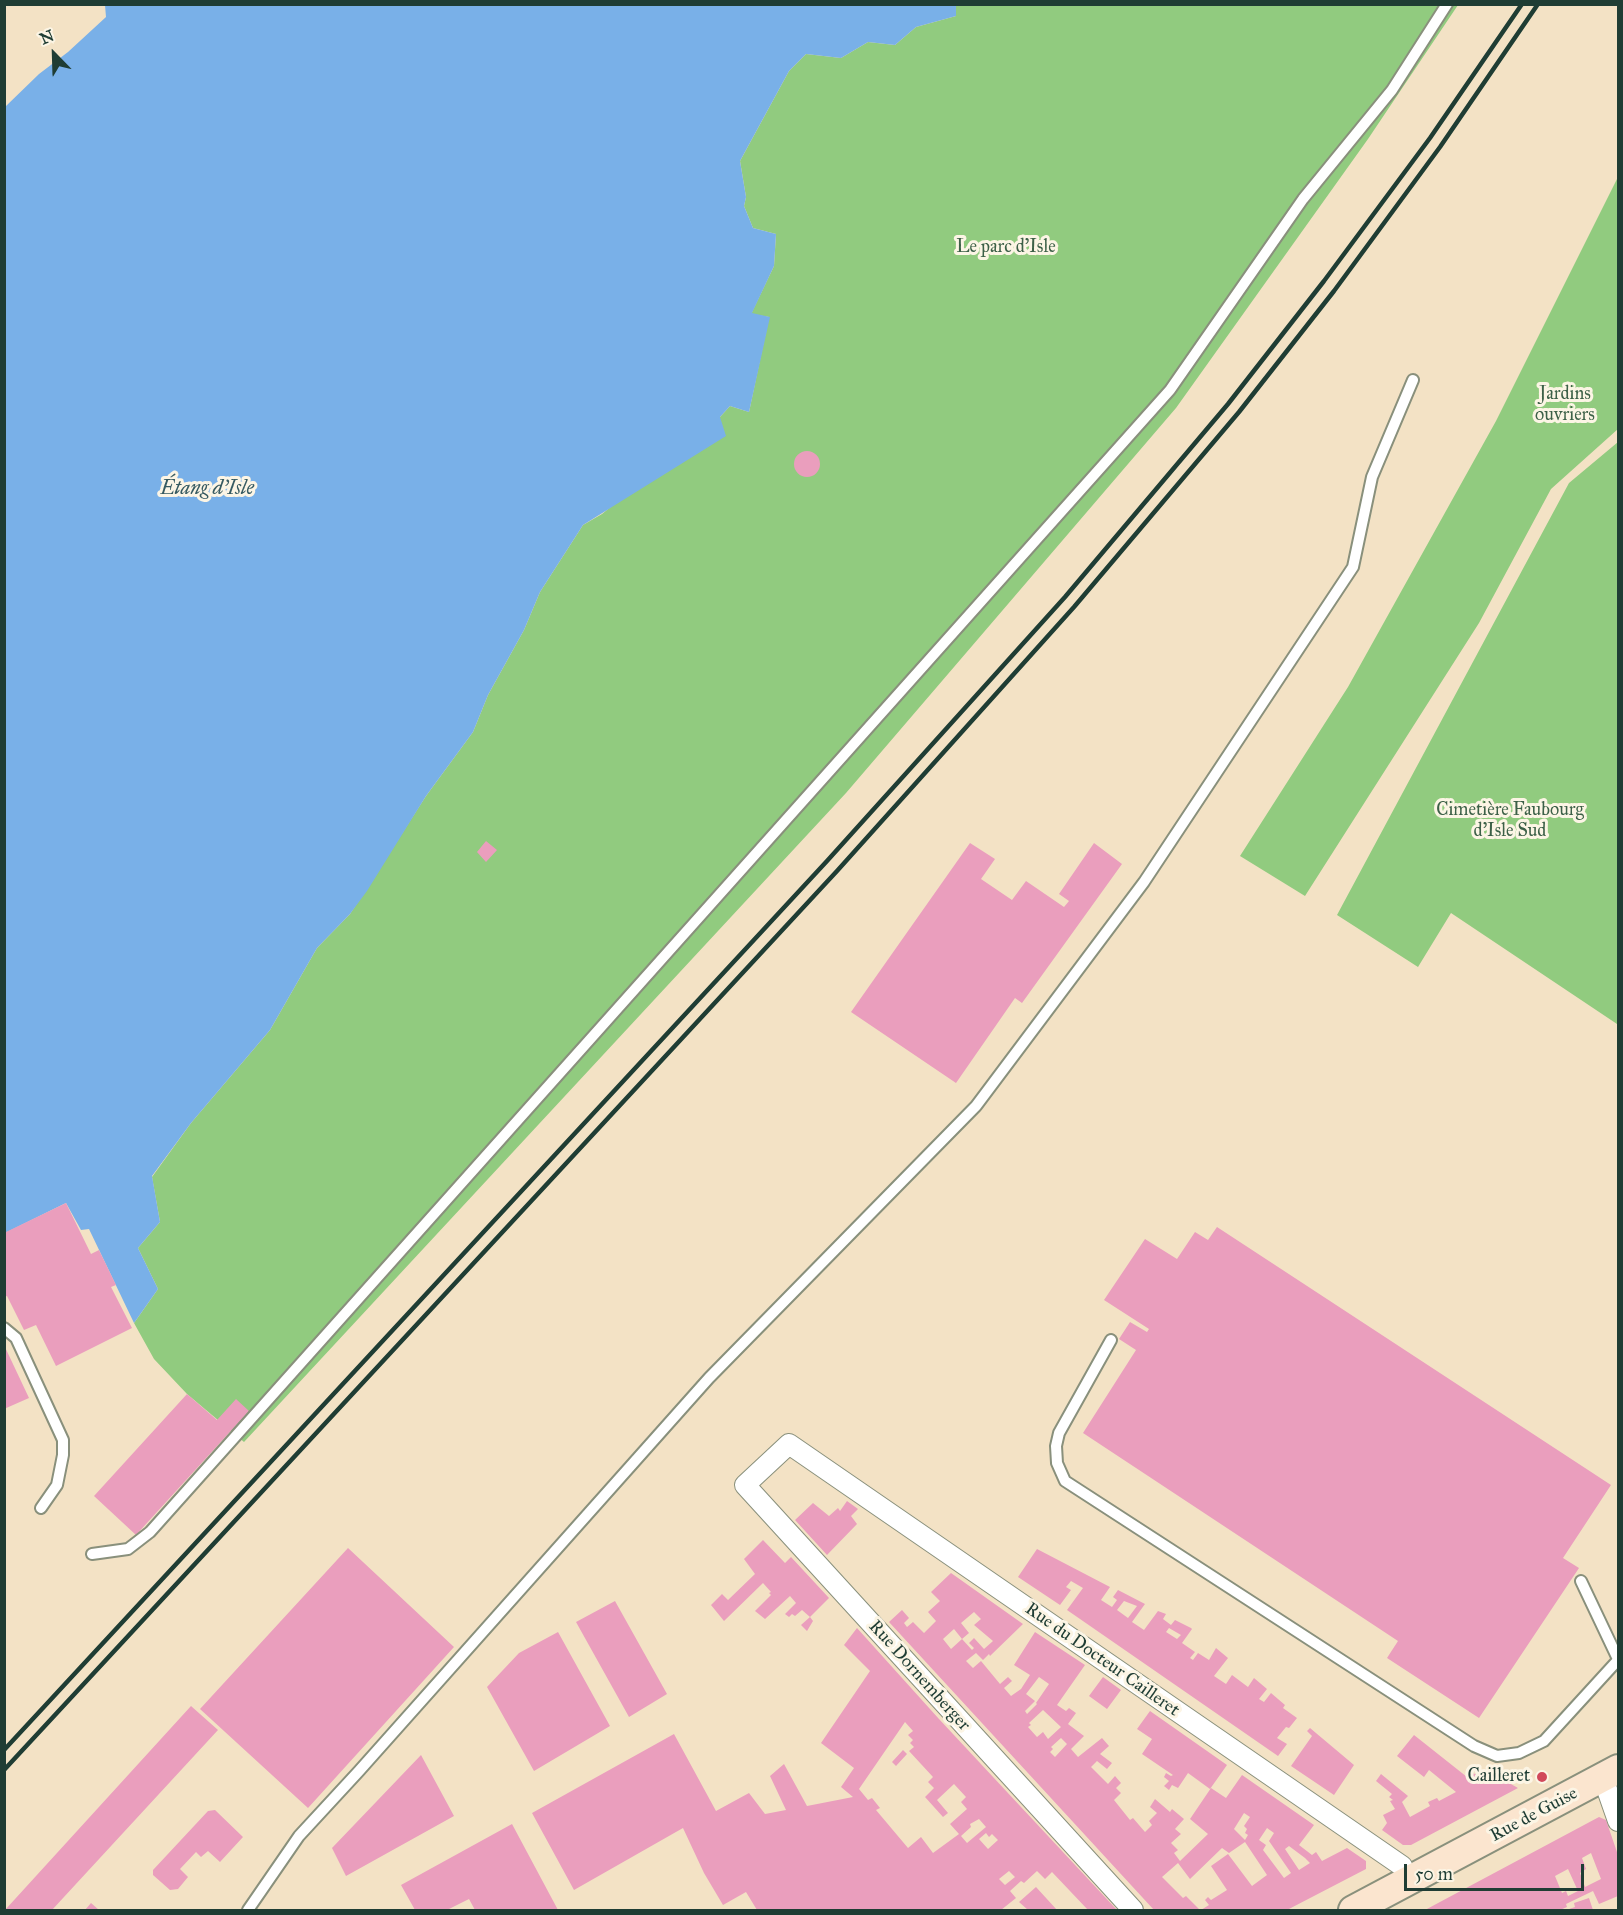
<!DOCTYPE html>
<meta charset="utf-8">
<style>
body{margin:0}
#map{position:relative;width:1623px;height:1915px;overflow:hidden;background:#f3e2c5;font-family:"IM FELL Great Primer",serif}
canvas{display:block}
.frame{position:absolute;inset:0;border:6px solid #1f3d34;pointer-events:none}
.north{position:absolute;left:24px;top:24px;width:60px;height:60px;-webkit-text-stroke:4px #fcf5e5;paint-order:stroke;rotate:337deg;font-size:16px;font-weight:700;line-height:24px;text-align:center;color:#1f3d34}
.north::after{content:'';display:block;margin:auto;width:21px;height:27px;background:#1f3d34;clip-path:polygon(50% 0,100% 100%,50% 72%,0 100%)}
.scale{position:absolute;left:1404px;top:1864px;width:180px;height:27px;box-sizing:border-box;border:3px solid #1f3d34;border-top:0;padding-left:8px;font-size:18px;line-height:21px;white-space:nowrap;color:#1f3d34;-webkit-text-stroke:4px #fcf5e5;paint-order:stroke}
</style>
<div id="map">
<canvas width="1623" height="1915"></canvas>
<div class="frame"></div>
<div class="north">N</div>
<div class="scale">50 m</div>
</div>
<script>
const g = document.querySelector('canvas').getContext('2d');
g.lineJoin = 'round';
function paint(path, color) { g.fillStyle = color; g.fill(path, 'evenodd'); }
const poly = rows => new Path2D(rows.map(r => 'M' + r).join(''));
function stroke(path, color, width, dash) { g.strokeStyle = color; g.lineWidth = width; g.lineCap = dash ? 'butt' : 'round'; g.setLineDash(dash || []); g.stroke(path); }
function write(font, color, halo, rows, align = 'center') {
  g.font = font + ' "IM FELL Great Primer",serif'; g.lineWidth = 6; g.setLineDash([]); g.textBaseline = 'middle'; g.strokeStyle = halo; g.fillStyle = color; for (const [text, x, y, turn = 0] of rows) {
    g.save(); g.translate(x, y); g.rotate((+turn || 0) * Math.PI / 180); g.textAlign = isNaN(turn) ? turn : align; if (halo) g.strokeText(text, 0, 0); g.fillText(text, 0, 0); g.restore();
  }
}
const green = poly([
 [956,5,1458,5,1368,139,1176,408,846,793,244,1442,187,1394,154,1359,134,1323,158,1289,138,1248,160,1222,152,1177,191,1123,270,1030,317,948,350,914,426,796,473,732,488,695,524,630,540,592,583,525,602,514,720,417,730,406,749,412,769,317,751,314,774,266,776,234,753,228,744,206,746,197,740,161,789,71,806,54,841,58,868,42,895,45,916,27,956,16],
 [1618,177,1618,429,1551,489,1479,623,1305,896,1240,856,1348,687,1496,421],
 [1618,442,1618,1022,1617,1024,1451,913,1418,967,1337,915,1569,483]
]);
const water = poly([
 [105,5,956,5,956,16,916,27,895,45,868,42,841,58,806,54,789,71,740,161,746,197,744,206,753,228,776,234,774,266,752,313,770,317,749,412,730,406,720,417,726,436,583,525,540,592,524,630,488,695,473,732,426,796,367,891,350,914,317,948,270,1030,191,1123,152,1176,160,1222,138,1248,158,1289,134,1323,89,1229,81,1230,66,1203,5,1233,5,107,39,74,68,52,106,17]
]);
const building = poly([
 '794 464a13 13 0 1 1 26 0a13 13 0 1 1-26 0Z',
 [486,841,497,850,486,862,477,852],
 [970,843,995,859,981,879,1012,900,1026,881,1064,907,1069,901,1059,894,1094,843,1122,864,1022,1003,1015,998,956,1083,851,1012],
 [66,1203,91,1254,99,1250,116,1285,111,1287,132,1328,56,1366,36,1325,24,1330,7,1296,4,1297,4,1233],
 [1217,1227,1611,1485,1563,1558,1579,1568,1479,1718,1387,1658,1398,1641,1083,1433,1136,1350,1119,1339,1130,1322,1147,1332,1149,1329,1104,1300,1145,1239,1177,1259,1195,1232,1208,1240],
 [4,1345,29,1398,4,1409],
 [187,1394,217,1420,236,1399,249,1411,136,1535,94,1496],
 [847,1501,858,1509,851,1516,857,1524,827,1555,795,1520,813,1503,829,1516,838,1508,840,1511],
 [763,1540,785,1563,791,1557,829,1598,810,1617,802,1610,795,1616,792,1614,789,1617,785,1614,796,1603,790,1596,765,1619,755,1611,771,1595,769,1593,771,1592,763,1583,724,1621,711,1605,722,1594,728,1600,755,1574,744,1559],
 [348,1548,454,1647,308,1808,200,1709],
 [1037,1549,1110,1587,1101,1600,1112,1607,1117,1600,1113,1597,1118,1590,1145,1604,1132,1622,1144,1630,1158,1611,1166,1614,1163,1619,1171,1625,1175,1620,1191,1628,1192,1629,1182,1643,1195,1652,1190,1658,1193,1660,1198,1653,1209,1660,1216,1648,1228,1658,1214,1676,1226,1684,1232,1675,1248,1687,1254,1678,1267,1689,1259,1699,1264,1702,1271,1693,1285,1705,1283,1708,1297,1718,1289,1728,1286,1727,1277,1738,1287,1744,1278,1756,1067,1610,1083,1588,1071,1581,1066,1587,1071,1590,1060,1605,1018,1577],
 [1124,1601,1137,1606,1128,1618,1117,1610],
 [1169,1628,1181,1635,1177,1639,1166,1632],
 [951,1573,1023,1624,990,1656,989,1654,983,1660,976,1653,966,1661,973,1668,981,1661,1000,1684,1008,1677,1012,1681,1004,1688,1011,1696,1021,1689,1030,1675,1014,1665,1035,1632,1085,1665,1057,1705,1066,1711,1069,1708,1076,1713,1068,1724,1084,1736,1071,1749,1078,1757,1102,1738,1109,1746,1100,1754,1112,1763,1107,1769,1097,1761,1091,1767,1108,1784,1115,1776,1121,1783,1116,1788,1121,1793,1114,1800,1130,1820,1133,1818,1145,1832,1152,1825,1149,1821,1157,1813,1150,1807,1155,1799,1170,1812,1172,1809,1184,1819,1175,1829,1181,1834,1171,1843,1178,1850,1174,1853,1180,1861,1208,1834,1190,1819,1211,1788,1226,1798,1242,1775,1314,1825,1299,1845,1312,1855,1316,1852,1322,1861,1347,1848,1366,1861,1366,1869,1287,1910,1201,1910,1209,1905,1205,1900,1208,1897,1211,1900,1227,1890,1211,1866,1228,1854,1252,1886,1267,1875,1245,1842,1229,1853,1222,1848,1190,1879,1178,1863,1162,1877,1183,1898,1186,1896,1200,1910,1154,1910,889,1622,902,1610,909,1618,904,1623,907,1627,913,1622,924,1633,936,1621,928,1612,940,1601,931,1592],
 [974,1612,981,1619,974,1625,993,1641,984,1649,974,1638,969,1643,974,1648,972,1650,962,1639,969,1633,961,1623],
 [954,1629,962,1639,951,1649,943,1639],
 [1039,1677,1049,1684,1036,1703,1037,1704,1027,1714,1025,1711,1035,1701,1026,1694],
 [1043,1710,1061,1727,1048,1739,1043,1732,1037,1737,1028,1727,1031,1725,1029,1723],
 [1061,1738,1067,1744,1055,1757,1050,1752,1053,1749,1051,1747],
 [1244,1813,1250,1817,1244,1826,1247,1829,1245,1833,1248,1835,1245,1840,1234,1829],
 [1267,1828,1274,1833,1269,1841,1291,1873,1284,1878,1263,1850,1266,1845,1259,1840],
 [1289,1846,1305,1858,1310,1863,1299,1870,1285,1849],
 [615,1601,667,1694,629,1717,576,1622],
 [810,1617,813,1621,807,1631,801,1625],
 [857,1628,939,1719,1117,1910,1088,1910,1052,1872,1045,1879,1037,1871,1024,1883,1021,1881,1010,1891,1016,1898,1001,1910,757,1910,746,1892,723,1905,704,1873,683,1828,574,1890,532,1813,674,1734,716,1811,749,1793,765,1814,786,1810,770,1776,784,1764,807,1806,853,1797,841,1787,854,1768,821,1743,870,1671,844,1645],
 [905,1722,913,1731,908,1735,913,1740,910,1743,914,1747,909,1751,933,1777,928,1782,934,1788,925,1797,943,1817,948,1813,937,1800,954,1784,966,1797,961,1802,967,1809,950,1824,959,1834,933,1853,921,1837,908,1848,876,1810,880,1808,872,1798,868,1800,859,1789],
 [979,1819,986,1827,967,1843,961,1836,971,1827,970,1824],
 [986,1833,989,1837,992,1834,998,1840,988,1849,979,1839],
 [1009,1871,1015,1877,1005,1885,999,1879],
 [558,1632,610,1726,534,1771,487,1687,519,1653],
 [1103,1677,1121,1690,1107,1709,1089,1696],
 [191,1706,218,1730,52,1910,5,1910],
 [1150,1711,1227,1765,1210,1789,1188,1773,1178,1788,1172,1785,1169,1790,1164,1786,1169,1781,1164,1777,1166,1773,1171,1776,1173,1775,1142,1754,1152,1739,1137,1729],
 [1310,1728,1354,1765,1334,1795,1291,1766,1312,1736,1307,1731],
 [1414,1735,1467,1777,1471,1773,1480,1775,1484,1769,1518,1788,1411,1845,1403,1845,1382,1830,1387,1823,1383,1815,1395,1809,1390,1801,1393,1800,1389,1797,1392,1794,1376,1781,1381,1774,1408,1796,1402,1802,1410,1817,1430,1806,1428,1802,1437,1798,1439,1801,1456,1792,1429,1770,1424,1777,1397,1756],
 [903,1750,907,1754,896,1766,892,1762],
 [421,1755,454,1816,346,1876,332,1848],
 [215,1810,243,1837,220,1862,208,1851,201,1857,196,1852,180,1869,188,1877,178,1889,170,1890,153,1875,153,1870,208,1811],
 [1599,1817,1606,1820,1618,1855,1618,1896,1599,1904,1593,1891,1566,1904,1567,1907,1560,1910,1425,1910],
 [1591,1853,1601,1879,1585,1887,1580,1873,1586,1869,1582,1858],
 [1568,1869,1578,1891,1568,1896,1566,1891,1562,1893,1555,1876],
 [512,1824,558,1910,475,1910,469,1899,447,1910,415,1910,401,1885],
 [1036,1887,1057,1910,1028,1910,1019,1902],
 [1589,1898,1593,1910,1566,1910,1575,1907,1574,1903],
 [91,1903,99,1910,85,1910]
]);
const lane = poly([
 [4,1328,16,1338,63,1440,63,1455,57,1485,41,1508],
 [1111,1340,1059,1433,1056,1446,1057,1463,1065,1481,1474,1746,1497,1756,1519,1753,1544,1741,1618,1660],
 [92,1554,128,1549,150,1532,1170,390,1303,199,1392,90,1447,4],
 [1581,1581,1618,1659],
 [248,1910,299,1836,359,1771,709,1378,976,1106,1144,882,1353,567,1372,477,1413,380]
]);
const street = poly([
 [1603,1778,1618,1821],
 [1133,1910,745,1485,789,1444,1402,1866,1409,1881]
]);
const secondary = poly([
 [1353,1910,1618,1769]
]);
const rail = poly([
 [4,1750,827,861,1065,597,1228,404,1324,281,1430,138,1522,4],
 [4,1770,837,871,1074,607,1239,412,1334,291,1440,147,1538,4]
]);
const markers = [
 [1542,1777,6,"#d1495b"]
];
const parkNames = [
 ["Le parc d'Isle",1006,248],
 ["Jardins",1565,395],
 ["ouvriers",1565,416],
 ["Cimetière Faubourg",1510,811],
 ["d'Isle Sud",1510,832]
];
const streetNames = [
 ["Rue du Docteur Cailleret",1102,1660,35],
 ["Rue Dornemberger",919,1676,48],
 ["Rue de Guise",1534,1815,-28]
];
const poiNames = [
 ["Cailleret",1530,1777]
];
const waterNames = [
 ["Étang d'Isle",207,489]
];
paint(green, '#91cb7f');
paint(water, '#79b0e8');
paint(building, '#ea9ebd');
stroke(lane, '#89907c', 14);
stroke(street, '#89907c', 22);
stroke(secondary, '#89907c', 32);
stroke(lane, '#fff', 10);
stroke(street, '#fff', 20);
stroke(secondary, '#fbe5cf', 28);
stroke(rail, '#1f3d34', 4.5);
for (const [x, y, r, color] of markers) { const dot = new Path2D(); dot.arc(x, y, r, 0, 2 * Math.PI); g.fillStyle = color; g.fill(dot); stroke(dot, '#fcf5e5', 2); }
write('18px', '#3c6047', '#fcf5e5', parkNames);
write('18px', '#1f3d34', '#fcf5e5', streetNames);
write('18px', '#1f3d34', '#fcf5e5', poiNames, 'right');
write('italic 20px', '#365a61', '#fcf5e5', waterNames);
</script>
